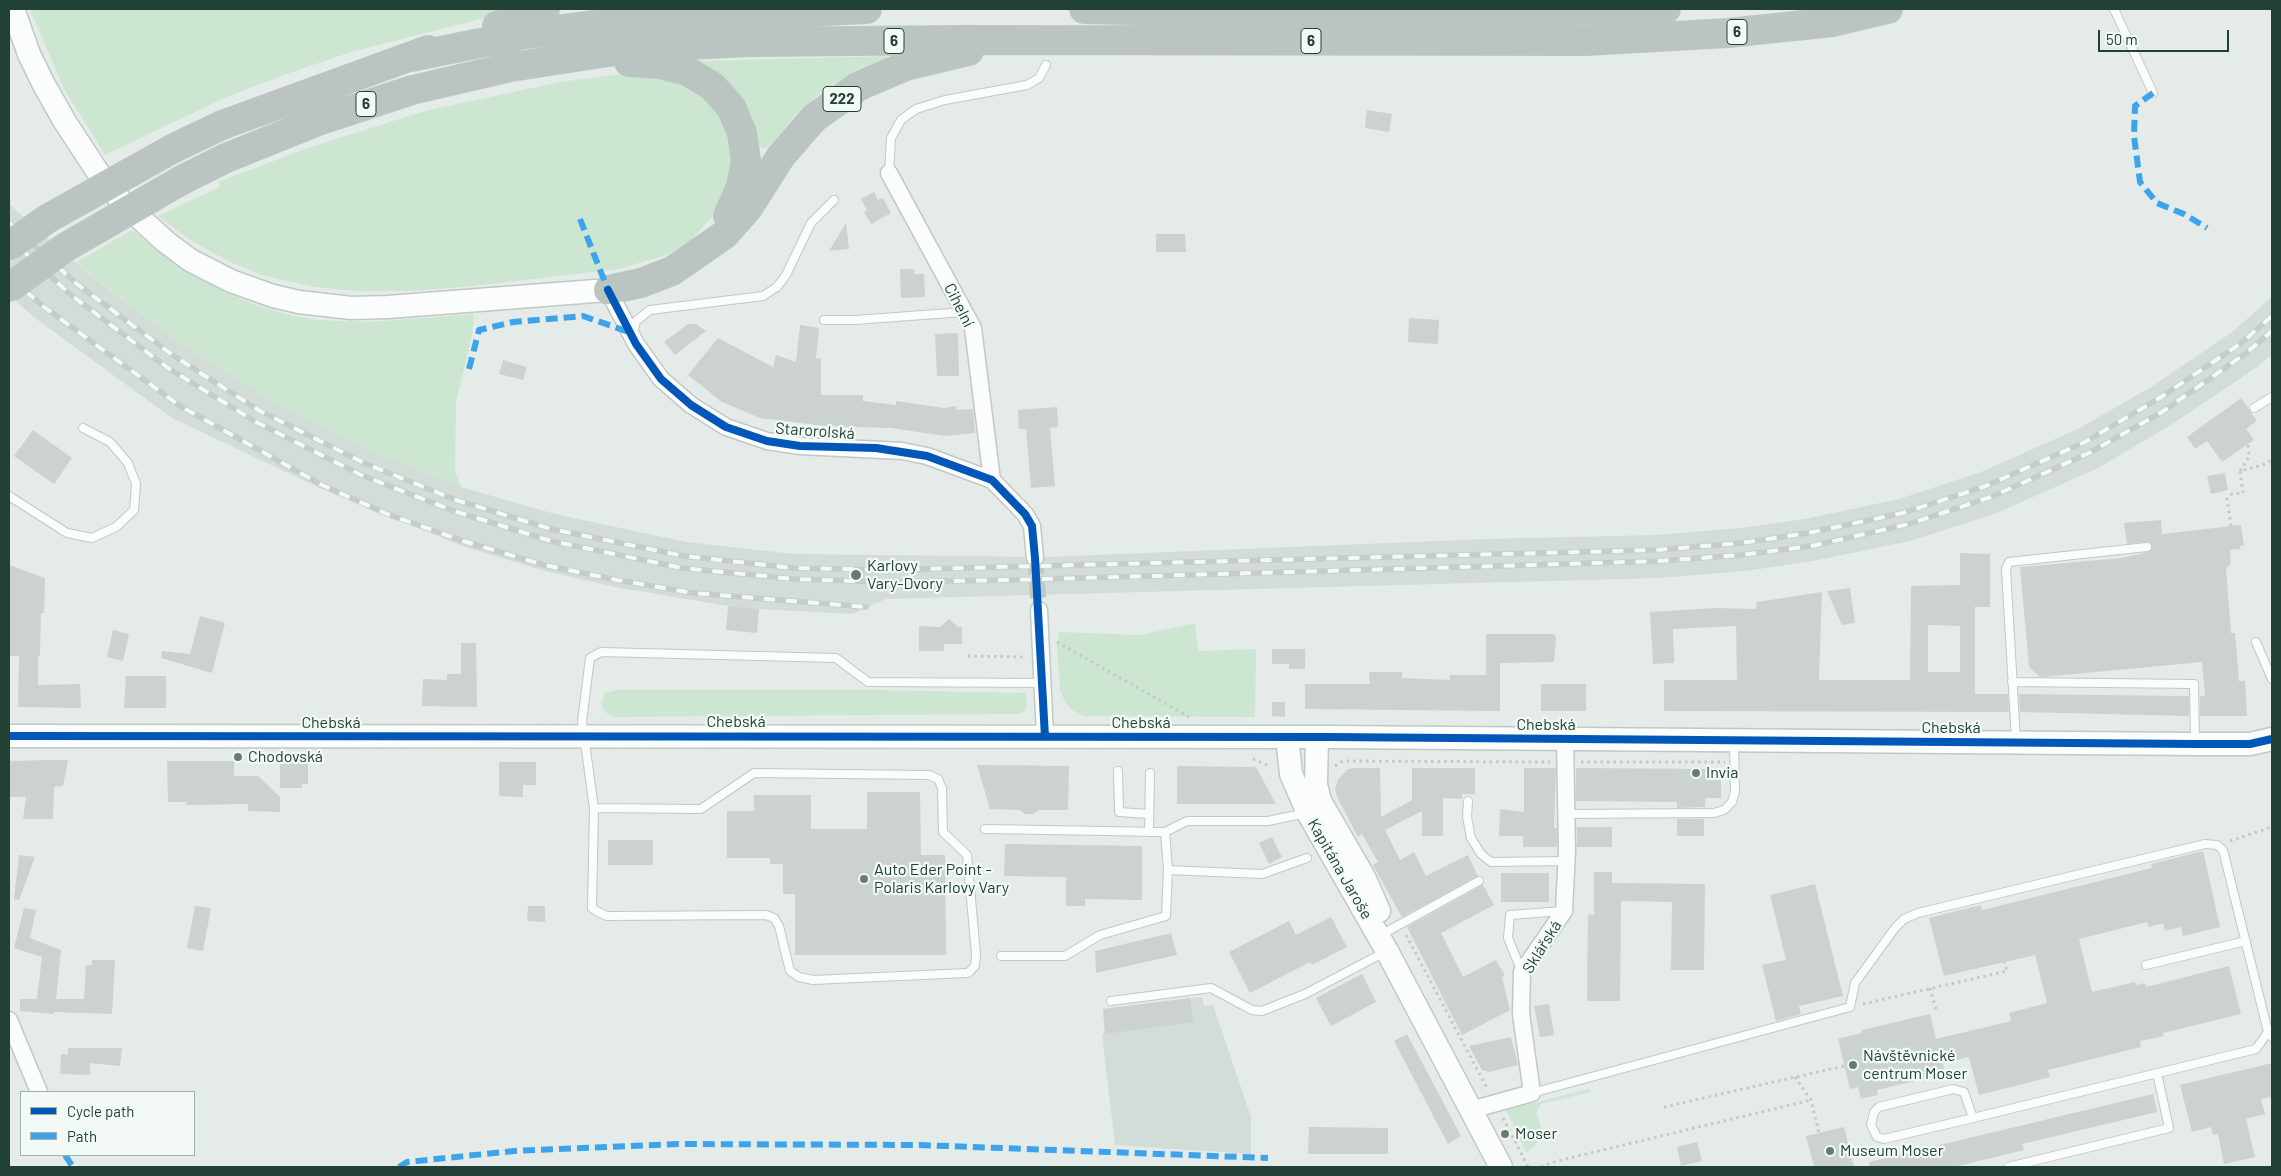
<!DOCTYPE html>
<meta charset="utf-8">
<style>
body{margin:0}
#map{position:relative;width:2281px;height:1176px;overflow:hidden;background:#e5ebe8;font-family:Barlow,sans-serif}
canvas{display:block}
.frame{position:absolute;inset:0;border:10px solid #204134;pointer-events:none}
.legend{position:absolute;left:20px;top:1091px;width:175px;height:65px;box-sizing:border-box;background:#f3faf6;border:1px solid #9fb0a8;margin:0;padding:6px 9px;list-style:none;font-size:15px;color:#204134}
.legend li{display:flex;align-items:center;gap:10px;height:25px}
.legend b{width:25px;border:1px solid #9fb0a8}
.scale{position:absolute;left:2098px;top:30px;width:131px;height:22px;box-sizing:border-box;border:2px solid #204134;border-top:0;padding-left:6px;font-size:15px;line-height:18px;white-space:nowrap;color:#204134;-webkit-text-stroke:4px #f3faf6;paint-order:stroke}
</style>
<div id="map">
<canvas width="2281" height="1176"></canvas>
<div class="frame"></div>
<ul class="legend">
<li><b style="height:6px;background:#0057b8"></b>Cycle path</li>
<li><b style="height:6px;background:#3da4eb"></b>Path</li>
</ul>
<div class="scale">50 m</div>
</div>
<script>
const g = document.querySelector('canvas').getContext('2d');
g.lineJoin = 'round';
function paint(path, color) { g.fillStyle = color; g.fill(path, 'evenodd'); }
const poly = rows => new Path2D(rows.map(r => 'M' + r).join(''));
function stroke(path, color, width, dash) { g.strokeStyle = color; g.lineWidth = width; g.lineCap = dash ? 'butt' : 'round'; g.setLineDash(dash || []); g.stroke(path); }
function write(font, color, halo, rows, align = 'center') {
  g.font = font + ' Barlow,sans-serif'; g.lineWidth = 4.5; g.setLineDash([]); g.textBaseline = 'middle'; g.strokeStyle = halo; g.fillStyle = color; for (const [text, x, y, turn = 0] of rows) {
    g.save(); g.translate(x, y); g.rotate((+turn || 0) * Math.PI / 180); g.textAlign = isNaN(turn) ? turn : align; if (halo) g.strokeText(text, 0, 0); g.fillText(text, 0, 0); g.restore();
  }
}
const built = poly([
 [9,204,86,272,182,344,267,398,371,450,461,487,555,514,686,542,794,554,1047,557,1487,539,1656,535,1740,528,1805,519,1899,499,1981,472,2078,429,2151,387,2231,333,2272,297,2272,354,2257,367,2174,423,2098,468,1997,513,1910,541,1813,561,1745,571,1658,578,886,599,852,614,759,609,728,606,615,587,545,571,465,547,320,488,172,418,35,318,9,295],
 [1202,997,1204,1006,1213,1005,1251,1117,1251,1154,1115,1145,1102,1034,1105,1033,1103,1009]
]);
const green = poly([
 [30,9,520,9,351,52,281,76,224,98,105,155,63,87],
 [887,56,887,59,856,70,818,95,797,113,772,143,765,149,755,145,717,74,699,61],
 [639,72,666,75,700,91,717,110,728,129,734,155,732,175,724,200,714,215,689,242,666,255,619,269,474,286,410,291,357,291,315,287,261,275,228,261,190,240,158,216,220,187,218,182,308,148,425,111,560,82],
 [132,230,186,272,252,304,290,315,316,320,369,322,474,314,472,335,456,402,455,470,461,487,370,450,267,398,182,344,75,263],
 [1195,623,1198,651,1256,649,1255,717,1084,716,1072,710,1065,702,1060,690,1057,646,1059,632,1140,635],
 [617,690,876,690,1027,693,1026,710,1019,714,614,717,605,712,601,703,605,693],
 [1589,1089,1590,1092,1541,1104,1536,1113,1541,1125,1541,1134,1534,1147,1526,1152,1505,1108,1520,1104,1526,1105]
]);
const building = poly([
 [1367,110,1392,114,1389,132,1365,128],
 [874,192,878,200,883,198,891,213,871,224,864,212,867,210,861,199],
 [846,223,849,249,829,251],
 [1156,234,1185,234,1186,252,1156,252],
 [900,269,914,269,914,274,924,274,925,297,901,298],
 [1409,318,1439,320,1438,344,1408,342],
 [688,324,696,324,706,331,675,355,664,342],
 [800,325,819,328,816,358,821,359,821,395,863,395,863,401,896,405,896,401,944,408,956,406,957,410,973,409,975,433,945,436,891,428,825,426,760,418,722,402,688,375,718,338,773,367,776,355,796,362],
 [958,333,959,376,937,376,935,334],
 [503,360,527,367,523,380,499,374],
 [2241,398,2257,421,2246,429,2254,440,2222,462,2207,441,2195,449,2187,437],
 [1057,407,1058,427,1050,428,1055,486,1031,488,1026,429,1019,429,1018,410],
 [33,430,72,458,54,484,14,456],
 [2225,473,2228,490,2211,494,2207,476],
 [2161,520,2162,534,2241,525,2244,546,2240,546,2240,549,2230,550,2231,564,2226,568,2231,633,2235,633,2239,681,2245,681,2247,716,2200,716,2200,696,2205,696,2202,662,2043,677,2040,677,2029,667,2020,567,2122,558,2148,552,2153,547,2149,542,2127,544,2124,523],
 [1960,553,1990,554,1990,607,1975,607,1975,694,2008,694,2009,712,1664,711,1664,680,1737,680,1736,626,1673,629,1674,663,1653,664,1650,612,1715,608,1756,609,1757,602,1822,592,1819,680,1910,680,1911,586,1960,585],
 [1928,625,1960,626,1960,672,1928,672],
 [9,565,45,578,44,613,41,613,40,656,38,656,38,685,80,684,81,708,18,707,19,656,9,656],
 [1850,588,1855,623,1842,625,1827,591],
 [728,606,759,609,757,633,726,630],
 [200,616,225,623,212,673,161,658,162,651,190,654],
 [949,619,958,627,962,627,962,644,944,644,944,651,919,651,919,626,940,627],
 [113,630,129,634,123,661,107,657],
 [1486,634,1554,634,1556,638,1554,662,1500,663,1500,711,1305,709,1305,684,1370,684,1369,672,1402,672,1402,678,1450,680,1450,675,1486,675],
 [461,643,476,643,477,707,422,706,423,679,447,680,447,674,461,674],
 [1272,649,1305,649,1305,669,1289,669,1289,664,1272,664],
 [126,676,166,676,166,708,124,708],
 [1541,684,1586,684,1586,711,1541,711],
 [2019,694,2189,696,2189,716,2020,712],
 [1272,702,1285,702,1285,717,1272,716],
 [51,760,68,760,63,786,54,787,53,819,23,819,26,797,9,797,9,761],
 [167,761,234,761,234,776,258,776,280,797,280,812,248,811,248,804,186,805,187,802,168,802],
 [280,761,308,761,308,784,302,784,302,788,280,788],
 [499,762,536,762,536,785,523,785,523,797,499,796],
 [977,765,1069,766,1068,810,1039,810,1034,814,1024,814,1020,810,990,809],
 [1177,766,1256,767,1276,804,1177,804],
 [1355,768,1380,768,1381,817,1412,800,1412,768,1475,768,1475,794,1462,794,1462,799,1443,798,1443,836,1422,836,1422,811,1385,830,1400,860,1414,852,1426,876,1468,855,1478,876,1402,917,1373,865,1378,862,1362,834,1358,837,1337,797,1335,789,1338,779,1348,769],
 [1524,768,1556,768,1554,828,1557,828,1557,847,1523,847,1523,836,1499,836,1500,809,1524,812],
 [1576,768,1721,769,1721,798,1705,798,1705,807,1677,808,1677,802,1576,801],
 [867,792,920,792,921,855,945,855,946,955,795,955,795,894,783,894,783,864,770,864,770,858,727,858,727,811,754,811,754,795,811,795,811,829,867,829],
 [1677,819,1704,819,1704,836,1677,836],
 [1577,827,1612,827,1612,847,1577,847],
 [1272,837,1282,857,1269,864,1259,843],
 [608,840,653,840,653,865,608,865],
 [1005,844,1142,846,1142,900,1085,899,1085,906,1066,906,1066,877,1004,876],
 [2203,851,2220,927,2183,936,2181,927,2165,931,2163,923,2149,927,2147,922,2079,939,2092,992,2135,982,2136,985,2145,983,2146,987,2229,966,2241,1014,2163,1033,2164,1036,2140,1041,2141,1047,2048,1070,2050,1077,1979,1095,1969,1057,1943,1063,1945,1074,1877,1090,1878,1095,1861,1099,1858,1087,1850,1089,1838,1039,1862,1033,1862,1030,1930,1014,1936,1039,2011,1021,2009,1013,2047,1003,2035,955,1944,976,1929,918,1981,905,1982,910,2152,868,2151,864],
 [19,855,35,857,19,900,14,899],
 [1594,872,1612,872,1612,883,1705,884,1704,970,1671,970,1672,902,1621,901,1620,1001,1587,1001,1588,914,1594,915],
 [1501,873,1549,873,1549,902,1501,902],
 [1815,884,1843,996,1799,1006,1801,1014,1776,1021,1762,965,1786,960,1770,895],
 [1483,885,1494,905,1441,933,1463,977,1496,960,1505,976,1502,977,1510,1010,1462,1035,1407,927],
 [195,906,211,908,203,951,187,948],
 [528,906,545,906,545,922,527,921],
 [24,908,36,910,30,938,61,950,56,999,84,999,86,965,92,965,92,960,115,960,112,1014,54,1012,54,1014,20,1011,20,999,37,999,42,957,14,948],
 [1331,917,1347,947,1312,965,1310,962,1250,993,1229,952,1289,921,1296,935],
 [1171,933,1177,955,1096,973,1095,951],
 [1362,974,1376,1002,1331,1026,1316,998],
 [1190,998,1193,1022,1105,1034,1103,1009],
 [1549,1004,1554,1035,1540,1037,1534,1006],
 [1407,1034,1461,1136,1448,1144,1394,1041],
 [1511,1037,1518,1065,1489,1072,1482,1070,1469,1046],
 [68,1048,122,1048,120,1066,90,1063,90,1075,60,1074,61,1054,68,1055],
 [2272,1063,2272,1097,2261,1099,2265,1114,2246,1119,2255,1157,2224,1164,2218,1134,2213,1135,2211,1127,2192,1132,2180,1085],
 [2153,1094,2157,1112,2022,1144,2024,1150,1954,1167,1869,1167,1869,1162],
 [1309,1127,1388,1128,1388,1154,1308,1154],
 [1844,1127,1854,1167,1814,1167,1806,1136],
 [1697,1142,1702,1161,1681,1166,1677,1147]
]);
const streetTunnel = poly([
 [1035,558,1039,610]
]);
const path = poly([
 [2240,471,2249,457,2248,444],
 [2231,526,2227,499,2232,494,2243,493,2240,471,2266,464,2272,459],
 [1057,642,1189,717],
 [968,656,1025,657],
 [1253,759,1270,766],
 [1581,762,1725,762],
 [1335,766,1343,761,1550,762],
 [2230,841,2272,827],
 [1406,935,1487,1088],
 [1930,988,1937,1013],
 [1863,1004,2007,971,2004,962],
 [1795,1077,1811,1100,1819,1133],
 [1664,1107,1844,1066],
 [1503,1118,1528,1167],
 [1541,1167,1557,1161,1811,1100]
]);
const lane = poly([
 [2114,9,2153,93],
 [889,173,891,138,901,120,916,109,945,100,1027,85,1039,78,1046,65],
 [824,320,855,320,964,312],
 [633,335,636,321,650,310,763,296,777,287,786,275,811,223,834,200],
 [2254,408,2272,397],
 [9,496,67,533,92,538,116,527,134,510,136,484,128,463,110,442,83,428],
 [2256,642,2272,679],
 [2012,682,2194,684,2195,743],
 [2016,740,2006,569,2009,562,2147,547],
 [1118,771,1119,812,1149,814],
 [1468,801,1467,817,1471,838,1481,854,1491,862,1567,861],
 [594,808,592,908,600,913,607,916,766,915,774,918,779,926,790,971,799,977,813,980,968,973,975,966,976,954,967,855,943,832,942,788,938,779,929,775,754,773,701,809,594,808,582,721,590,658,601,652,836,658,868,682,1042,683],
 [1566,814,1714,813,1724,810,1732,802,1735,792,1734,741],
 [985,829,1165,832,1187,821,1268,821,1306,813],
 [1149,832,1150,773],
 [1168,870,1262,874,1307,858],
 [1388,931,1479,881],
 [1001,956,1065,956,1100,935,1166,916,1168,870,1165,832],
 [2146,965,2246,941],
 [1522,972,1508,938,1510,915,1563,911],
 [1111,1001,1211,988,1252,1010,1262,1011,1305,994,1385,952],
 [1532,1093,1850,1007,1855,983,1895,928,1904,919,1918,913,2205,844,2217,845,2223,850,2268,1032,2272,1037],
 [1973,1118,1964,1092,1953,1089,1879,1107,1874,1112,1871,1125,1877,1137,1884,1139,1973,1118,2256,1049,2268,1032],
 [2008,1167,2169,1128,2157,1073]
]);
const street = poly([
 [889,173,973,328,992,480],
 [608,290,636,344,661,379,691,405,726,427,767,441,800,446,902,451,927,456,992,480,1025,514,1032,526,1035,558],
 [1039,610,1045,737],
 [9,1020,39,1092],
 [1471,1110,1532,1093,1521,1014,1522,972,1564,911,1567,851,1565,739]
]);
const secondary = poly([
 [13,9,29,54,43,83,65,122,101,177,121,201,166,242,190,260,231,281,273,296,299,302,351,308,388,307,608,290],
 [9,736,1330,737,2195,744,2250,744,2272,739],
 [1287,737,1291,774,1308,813,1387,951,1501,1167],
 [1317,737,1316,785,1320,801,1364,877,1379,911]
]);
const highway = poly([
 [1084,9,1204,12,1483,13,1666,9],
 [497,26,545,9],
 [411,57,525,34,634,20,867,9],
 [629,62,659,64,687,71,712,86,731,107,742,133,746,160,741,187,728,216],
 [172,149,222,125,428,50],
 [182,180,226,158,318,121,412,90,511,67,641,47,752,42,958,40,1586,41,1728,33,1833,22,1888,9],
 [608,290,641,283,672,271,724,235,748,208,781,156,814,118,859,86,906,66,969,51]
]);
const rail = poly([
 [9,223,77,284,174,356,260,411,364,463,456,500,551,529,684,556,793,568,885,570,1656,550,1741,543,1808,533,1903,513,1986,486,2085,442,2158,399,2240,344,2272,316],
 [9,238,71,295,168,368,256,422,361,475,454,511,551,541,682,568,794,579,885,582,1011,580,1498,566,1659,561,1741,555,1812,546,1909,524,1991,497,2089,453,2162,412,2245,354,2272,331],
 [9,277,44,307,180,406,322,485,387,514,463,541,544,565,617,580,693,593,866,607]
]);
const highwayBridge = poly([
 [9,246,47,219,172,149],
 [9,288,66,247,182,180]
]);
const quiet = poly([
 [2153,93,2135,106,2134,136,2140,182,2157,203,2184,214,2207,228],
 [580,219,608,290],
 [469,369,479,330,513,322,583,316,629,332],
 [65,1155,73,1167],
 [399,1167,407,1162,514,1151,678,1144,920,1145,1268,1158]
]);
const cycleway = poly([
 [608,290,636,344,661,379,691,405,726,427,767,441,800,446,876,448,927,456,992,480,1025,514,1032,526,1035,558,1045,737],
 [9,736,1330,737,2195,744,2250,744,2272,739]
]);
const markers = [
 [856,575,6,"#657c73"],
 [238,757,5,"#657c73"],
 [1696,773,5,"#657c73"],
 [864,879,5,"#657c73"],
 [1853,1065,5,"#657c73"],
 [1505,1134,5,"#657c73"],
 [1830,1151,5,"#657c73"]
];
const shields = [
 [1737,32,20],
 [894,41,20],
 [1311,41,20],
 [842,99,38],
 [366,104,20]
];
const shieldNames = [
 ["6",1737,32],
 ["6",894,41],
 ["6",1311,41],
 ["222",842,99],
 ["6",366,104]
];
const streetNames = [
 ["Cihelní",959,305,63],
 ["Starorolská",815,431,4],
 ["Chebská",736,722],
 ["Chebská",331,723],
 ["Chebská",1141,723],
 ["Chebská",1546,725],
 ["Chebská",1951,728],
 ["Kapitána Jaroše",1340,869,60],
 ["Sklářská",1542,947,-58]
];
const poiNames = [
 ["Karlovy",867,566],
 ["Vary-Dvory",867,584],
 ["Chodovská",248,757],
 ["Invia",1706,773],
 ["Auto Eder Point -",874,870],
 ["Polaris Karlovy Vary",874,888],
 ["Návštěvnické",1863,1056],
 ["centrum Moser",1863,1074],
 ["Moser",1515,1134],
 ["Museum Moser",1840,1151]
];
paint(built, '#d2ddd7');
paint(green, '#cde6d1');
paint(building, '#ccd2cf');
stroke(streetTunnel, '#bec9c4', 16, [16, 8]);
stroke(lane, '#c2c8c5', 10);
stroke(street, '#c2c8c5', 19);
stroke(secondary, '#c0c9c5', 25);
stroke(highway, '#bcc7c3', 30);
stroke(path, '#c1cbc6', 3, [2.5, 4]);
stroke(lane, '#fbfcfc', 8);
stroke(street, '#fbfcfc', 16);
stroke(secondary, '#fbfcfc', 22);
stroke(highway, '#bac4c0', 28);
stroke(rail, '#c7ccca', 5.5);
stroke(rail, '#f3faf6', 4, [11]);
stroke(highwayBridge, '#bcc7c3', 30, []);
stroke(highwayBridge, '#bac4c0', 28);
stroke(quiet, '#3da4eb', 6, [12, 6]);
stroke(cycleway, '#0057b8', 8);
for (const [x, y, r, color] of markers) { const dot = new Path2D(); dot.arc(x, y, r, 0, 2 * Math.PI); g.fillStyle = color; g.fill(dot); stroke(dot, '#f3faf6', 2); }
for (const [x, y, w] of shields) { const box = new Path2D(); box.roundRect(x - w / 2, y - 12.5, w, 25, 4); g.fillStyle = '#f3faf6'; g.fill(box); stroke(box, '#204134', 1); }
write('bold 15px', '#204134', null, shieldNames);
write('16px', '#204134', '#f3faf6', streetNames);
write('16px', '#204134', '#f3faf6', poiNames, 'left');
</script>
